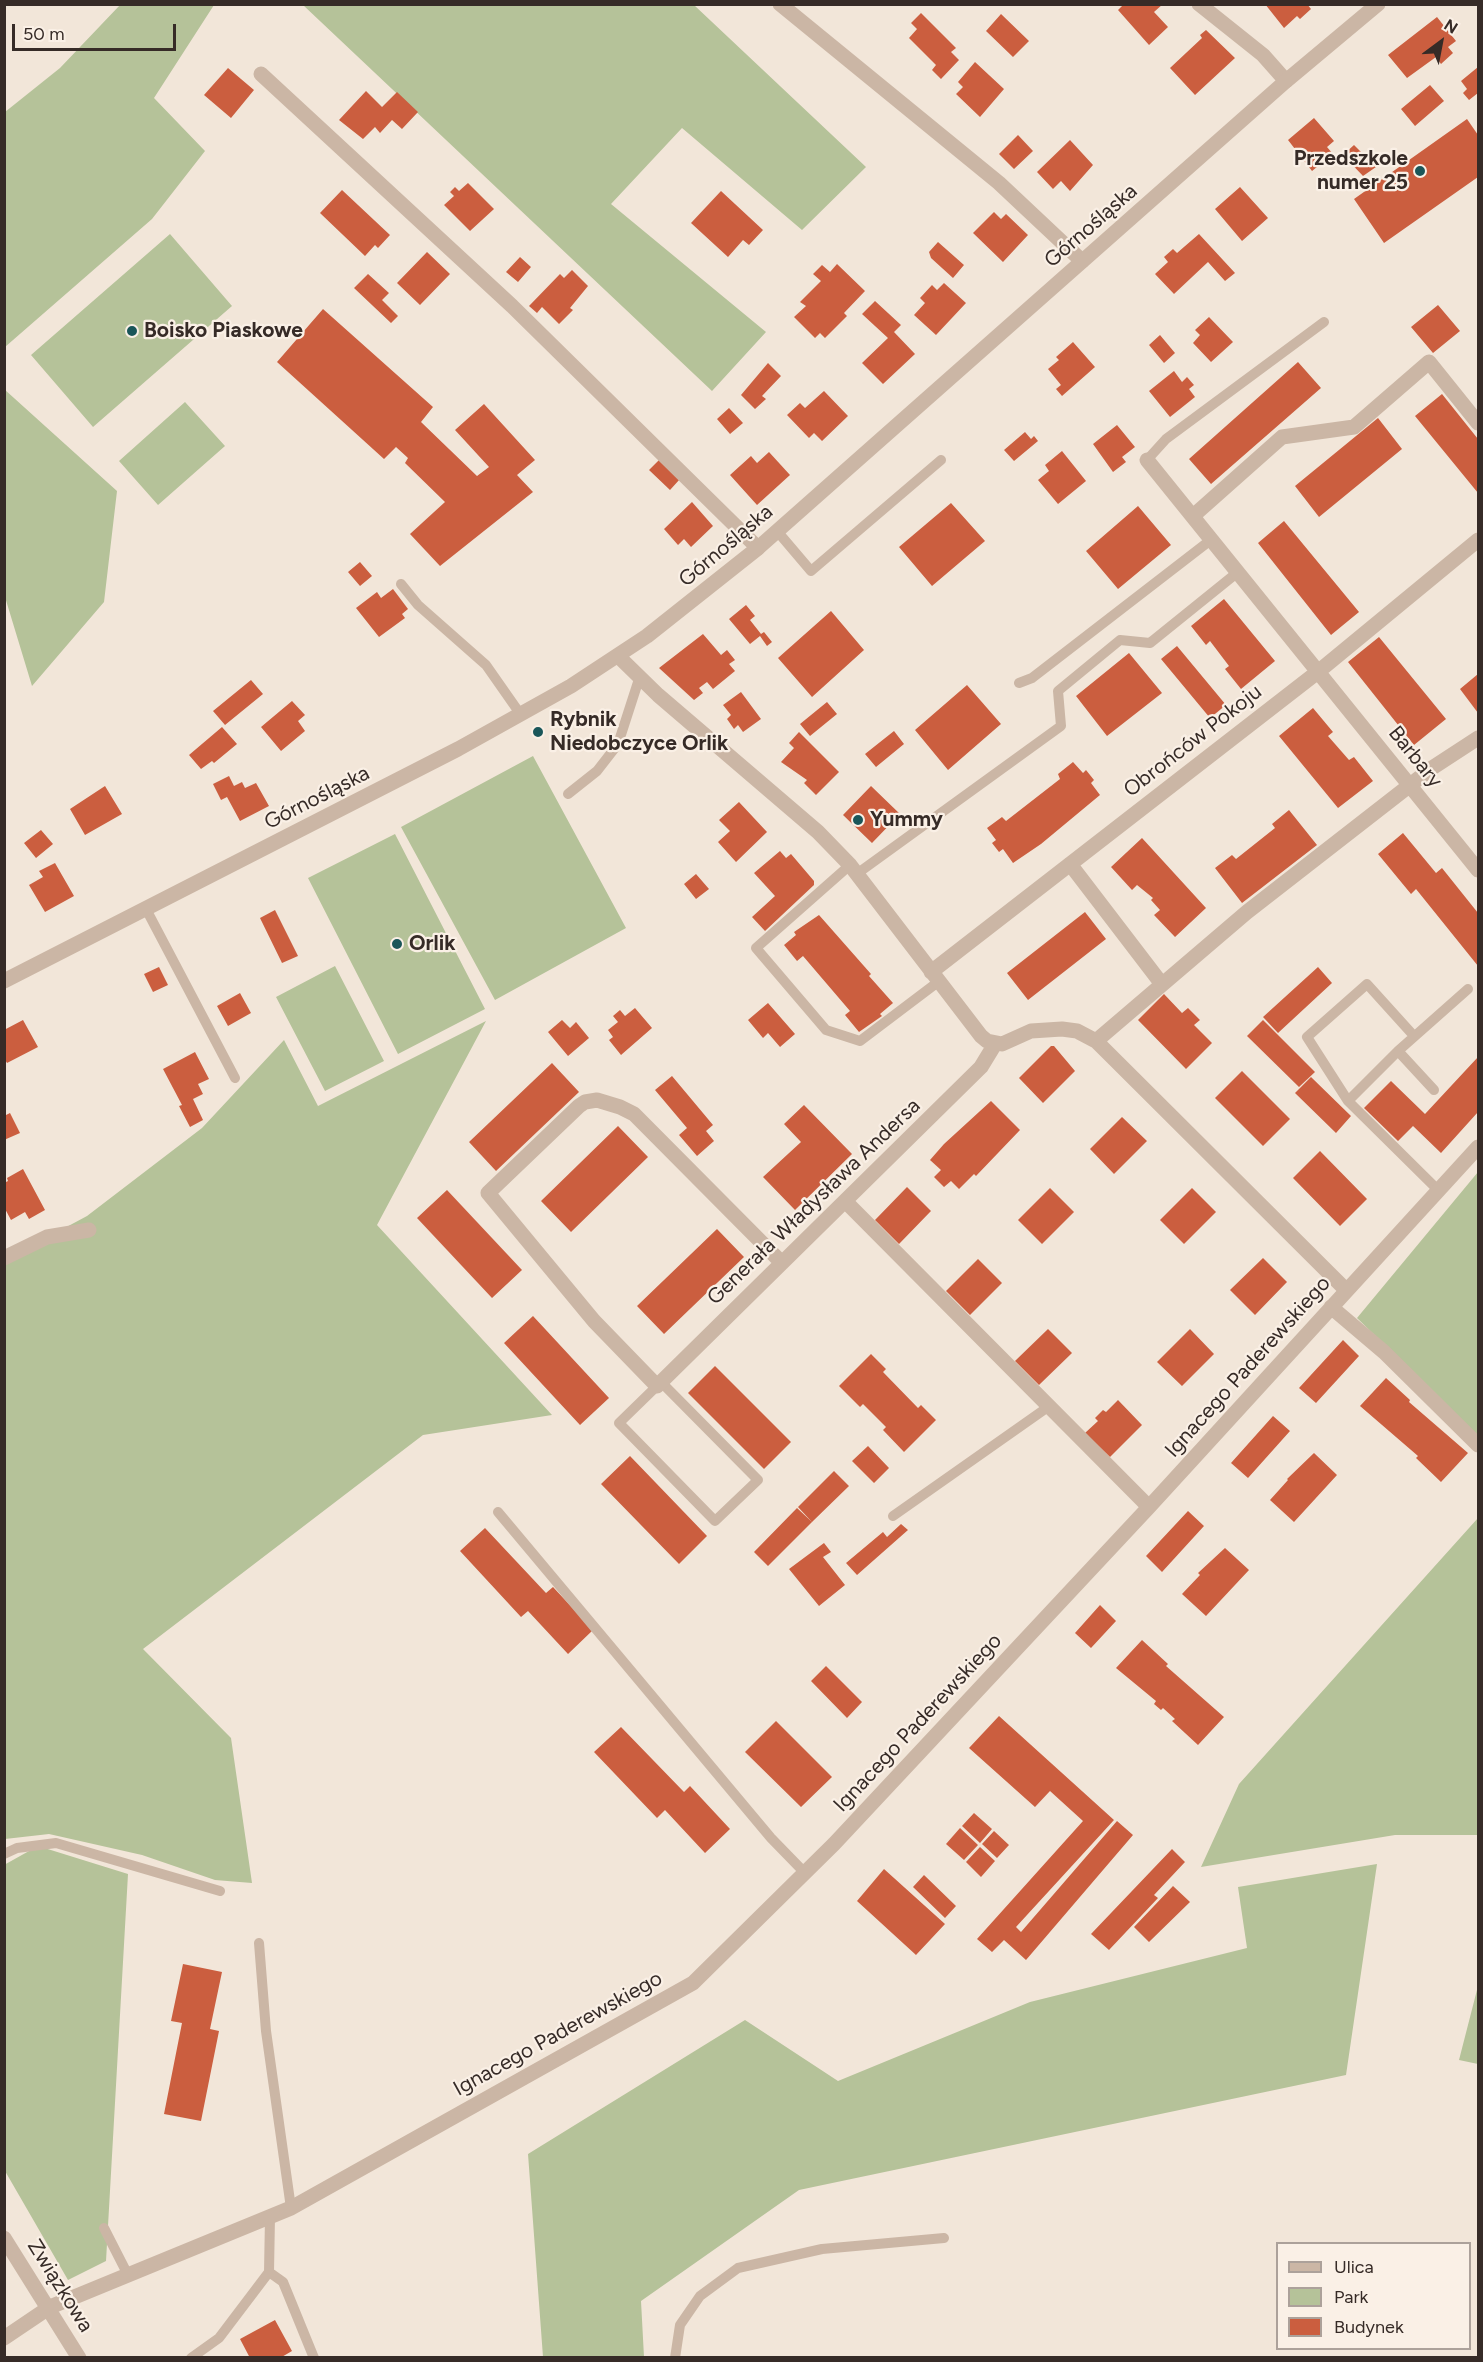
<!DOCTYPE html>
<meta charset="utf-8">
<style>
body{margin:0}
#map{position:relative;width:1483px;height:2362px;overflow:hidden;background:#f2e6d9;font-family:Figtree,sans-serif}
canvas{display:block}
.frame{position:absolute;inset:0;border:6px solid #362b27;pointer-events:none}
.legend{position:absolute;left:1276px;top:2242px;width:195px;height:108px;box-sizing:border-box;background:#faf0e6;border:2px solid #aca19a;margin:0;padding:8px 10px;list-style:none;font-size:18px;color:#362b27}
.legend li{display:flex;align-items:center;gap:12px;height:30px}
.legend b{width:30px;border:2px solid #aca19a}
.north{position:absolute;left:1411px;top:12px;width:60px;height:60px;-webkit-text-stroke:4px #faf0e6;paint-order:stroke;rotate:32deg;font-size:16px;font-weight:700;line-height:24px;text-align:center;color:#362b27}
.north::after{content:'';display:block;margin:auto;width:21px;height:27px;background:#362b27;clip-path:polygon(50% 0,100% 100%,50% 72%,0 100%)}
.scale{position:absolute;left:12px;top:24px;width:164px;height:27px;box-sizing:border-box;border:3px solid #362b27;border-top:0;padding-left:8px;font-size:18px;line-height:21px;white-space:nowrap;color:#362b27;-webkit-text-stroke:4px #faf0e6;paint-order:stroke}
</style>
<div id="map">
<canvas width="1483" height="2362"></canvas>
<div class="frame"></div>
<ul class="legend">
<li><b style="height:8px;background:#cbb6a5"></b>Ulica</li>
<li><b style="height:16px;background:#b5c299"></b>Park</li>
<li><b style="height:16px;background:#cb5e3f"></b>Budynek</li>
</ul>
<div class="north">N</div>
<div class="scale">50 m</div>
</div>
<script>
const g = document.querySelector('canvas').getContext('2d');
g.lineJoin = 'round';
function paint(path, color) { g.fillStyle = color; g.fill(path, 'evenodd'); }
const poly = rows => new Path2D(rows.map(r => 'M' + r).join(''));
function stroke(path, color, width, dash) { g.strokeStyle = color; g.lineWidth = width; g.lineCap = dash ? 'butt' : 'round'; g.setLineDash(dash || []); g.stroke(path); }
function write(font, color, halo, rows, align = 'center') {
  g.font = font + ' Figtree,sans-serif'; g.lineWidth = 4.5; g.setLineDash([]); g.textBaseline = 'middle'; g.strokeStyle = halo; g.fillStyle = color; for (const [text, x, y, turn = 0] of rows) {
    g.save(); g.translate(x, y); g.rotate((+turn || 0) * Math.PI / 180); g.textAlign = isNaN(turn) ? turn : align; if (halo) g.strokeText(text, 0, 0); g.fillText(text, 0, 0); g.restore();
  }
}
const green = poly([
 [120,5,214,5,154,98,205,151,152,219,5,347,5,112,60,68],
 [303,5,694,5,866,167,802,230,682,128,611,204,766,332,712,391],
 [170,234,232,306,93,427,31,355],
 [4,389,117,491,104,602,32,686,5,597],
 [185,402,225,446,158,505,119,461],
 [533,756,626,928,495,1000,401,827],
 [395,834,485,1009,398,1054,308,878],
 [335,966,384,1061,325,1091,276,997],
 [486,1021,377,1225,552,1415,423,1435,143,1649,231,1738,252,1883,215,1880,142,1855,49,1834,5,1839,5,1260,87,1216,202,1128,284,1040,318,1106],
 [1478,1172,1478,1436,1357,1318],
 [1478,1518,1478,1835,1395,1835,1201,1867,1239,1784],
 [38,1846,128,1874,106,2261,68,2280,5,2171,4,1865],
 [1377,1864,1346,2075,799,2190,641,2301,644,2357,543,2357,528,2154,745,2020,838,2081,1030,2002,1247,1948,1238,1887],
 [1478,1986,1478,2064,1459,2060]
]);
const building = poly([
 [1124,4,1163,4,1154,12,1168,27,1149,45,1118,10],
 [1265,4,1307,4,1311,9,1300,19,1297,16,1284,28],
 [921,13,956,48,951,52,959,60,941,79,932,70,936,65,909,38,917,29,911,23],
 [1001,14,1029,41,1013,57,986,31],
 [1437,17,1456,41,1448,47,1453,53,1441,64,1436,57,1407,78,1388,55],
 [1206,30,1235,58,1195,95,1170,68,1202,38,1200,35],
 [975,62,1004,89,980,117,956,94,963,87,958,82],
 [1478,67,1478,93,1469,100,1463,93,1467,89,1461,81],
 [228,68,254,90,231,118,204,95],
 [1430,85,1444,101,1415,126,1401,109],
 [366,91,382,107,397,92,418,112,402,129,392,120,380,133,375,127,363,139,339,120],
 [1314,118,1334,141,1327,147,1333,154,1312,171,1288,140],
 [1467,119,1478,135,1478,177,1384,243,1354,199],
 [1018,135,1033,151,1014,169,999,154],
 [1070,140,1093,165,1070,191,1061,181,1053,189,1037,172],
 [1354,145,1376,167,1363,176,1343,155],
 [468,183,494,209,470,231,444,205,454,196,450,192,455,187,459,191],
 [1240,187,1268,218,1242,241,1215,209],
 [342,190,390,235,378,248,375,245,365,256,320,213],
 [721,191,763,230,749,245,743,240,728,257,691,223],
 [994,212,1001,219,1006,214,1028,235,1003,262,973,233],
 [1199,234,1235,273,1225,281,1208,262,1174,294,1155,274,1168,262,1164,257,1173,249,1177,253],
 [938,242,964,265,953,278,931,258,929,252],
 [427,252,450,274,420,305,397,283],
 [520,257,531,267,518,282,506,272],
 [837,264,865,291,844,313,847,316,825,338,820,333,815,338,794,317,806,306,800,302,821,281,813,274,822,265,830,272],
 [572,270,588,286,570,308,573,310,559,324,542,307,537,313,529,306,560,274,564,278],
 [368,274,389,293,382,300,398,316,391,323,354,288],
 [944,283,966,303,936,335,914,315,925,303,920,298,932,285,937,290],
 [875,301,901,325,894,332,915,354,883,384,862,363,888,338,862,314],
 [1438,305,1460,331,1433,353,1411,327],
 [323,309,433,407,421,422,477,476,489,467,455,430,484,404,535,460,517,475,533,492,440,566,410,534,445,502,405,463,408,458,396,447,384,459,277,362],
 [1209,317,1233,342,1211,362,1193,343,1200,335,1195,330],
 [1160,335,1175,353,1164,363,1149,345],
 [1073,342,1095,367,1062,396,1056,389,1061,385,1048,369,1059,360,1056,357],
 [1298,362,1321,388,1211,484,1189,459],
 [768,363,781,376,762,396,766,399,755,409,741,395],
 [1174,371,1182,382,1187,377,1194,385,1189,389,1195,397,1170,417,1149,391],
 [824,391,848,416,822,441,814,433,809,438,787,415,800,403,805,408],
 [1442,394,1478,439,1478,493,1415,416],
 [729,408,743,423,730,434,717,419],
 [1378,418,1402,449,1319,517,1295,486],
 [1117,425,1135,447,1122,457,1126,462,1113,472,1093,444],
 [1025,432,1031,439,1034,436,1038,441,1014,461,1004,450],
 [1062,451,1086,481,1058,504,1038,480,1049,471,1045,465],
 [769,452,790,475,757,505,730,475,751,456,757,463],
 [659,460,680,479,670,490,649,470],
 [692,502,713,526,691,547,684,539,678,545,664,529],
 [951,503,985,541,932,586,899,547],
 [1138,506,1171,545,1118,589,1086,551],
 [1284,521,1359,612,1331,635,1258,543],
 [360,562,372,576,360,586,348,572],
 [393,589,408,609,402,614,405,618,379,637,356,608,377,592,381,598],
 [1224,599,1275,661,1241,689,1225,669,1229,666,1210,641,1206,645,1191,626],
 [746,605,755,616,750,620,761,634,764,632,772,642,767,646,760,636,750,644,729,619],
 [831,611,864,650,812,697,778,658],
 [703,634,721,655,727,650,735,660,729,664,735,671,713,689,707,682,699,688,703,693,694,700,659,668],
 [1379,637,1446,719,1414,745,1348,662],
 [1177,646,1226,705,1210,718,1161,659],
 [1129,653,1162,693,1107,736,1076,696],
 [1478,674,1478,713,1460,689],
 [251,680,263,694,225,725,213,711],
 [967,685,1001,724,948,770,915,730],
 [741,692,761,719,743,732,738,725,734,729,727,719,731,715,723,705],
 [292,701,305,715,298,721,305,731,281,751,261,727],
 [827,702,837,714,810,736,800,724],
 [1313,708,1333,732,1328,736,1349,760,1354,757,1373,781,1338,808,1279,736],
 [222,727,237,744,214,763,212,761,201,769,189,755],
 [894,731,904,744,876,767,865,754],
 [799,732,839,772,816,795,804,783,807,780,781,762,794,748,789,743],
 [1073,762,1083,773,1086,770,1094,780,1091,783,1100,795,1041,844,1013,863,1003,849,999,852,992,843,996,840,987,828,1002,817,1006,821,1060,779,1058,774],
 [229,776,234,786,242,782,245,788,256,783,269,806,240,821,227,797,221,800,213,784],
 [105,786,122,814,85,835,70,809],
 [871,786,900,814,872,843,843,815],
 [739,802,767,832,736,862,718,842,730,831,719,820],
 [1289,810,1317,845,1242,903,1215,868,1232,855,1236,859,1275,828,1272,824],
 [41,830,53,844,36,858,24,843],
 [1403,833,1436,873,1442,868,1478,913,1478,966,1416,889,1411,894,1378,854],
 [1142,838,1206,908,1175,937,1154,915,1160,910,1151,900,1153,898,1137,885,1132,890,1111,867],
 [780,851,786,858,791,854,814,881,814,885,765,931,752,917,775,896,754,873],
 [55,863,74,896,45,912,29,885,43,877,39,871],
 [696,874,709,889,696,899,684,884],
 [275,910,298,956,282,963,260,918],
 [1085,912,1106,939,1028,1000,1007,973],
 [819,915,871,974,869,976,893,1003,880,1014,882,1016,859,1032,845,1015,850,1011,803,956,797,961,784,945,796,935,794,932],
 [159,967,168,985,153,992,144,974],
 [1318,967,1332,983,1278,1033,1263,1017],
 [240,993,251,1013,228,1026,217,1006],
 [1164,994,1182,1013,1188,1008,1200,1020,1194,1025,1212,1043,1186,1069,1138,1020],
 [768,1003,795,1034,780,1047,768,1033,763,1038,748,1020],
 [635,1008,652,1028,621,1055,609,1040,613,1037,608,1030,618,1022,613,1016,620,1010,625,1016],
 [23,1020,38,1047,7,1063,4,1058,4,1030],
 [562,1020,570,1028,576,1022,589,1038,568,1056,548,1032],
 [1263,1020,1315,1072,1299,1087,1247,1036],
 [1051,1046,1054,1046,1075,1071,1043,1103,1019,1078],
 [195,1052,209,1079,198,1084,203,1094,193,1099,203,1120,190,1127,179,1106,182,1105,163,1069],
 [1478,1057,1478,1112,1441,1153,1413,1126,1398,1141,1364,1108,1391,1081,1425,1114],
 [552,1063,579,1092,496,1171,469,1142],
 [1242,1071,1290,1119,1263,1146,1215,1098],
 [672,1076,713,1125,706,1131,714,1141,697,1156,679,1135,687,1128,655,1090],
 [1311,1077,1351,1116,1336,1133,1295,1093],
 [991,1101,1020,1130,976,1176,974,1174,959,1189,951,1181,944,1187,934,1177,941,1170,930,1160,944,1144],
 [804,1105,852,1154,795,1210,763,1177,801,1142,784,1124],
 [10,1113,20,1133,4,1140,4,1116],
 [1122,1117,1147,1141,1114,1174,1090,1149],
 [618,1126,648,1157,571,1232,541,1201],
 [1320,1151,1367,1199,1340,1226,1293,1178],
 [23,1169,45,1210,29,1219,25,1212,11,1220,4,1207,4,1183,8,1181,7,1178],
 [907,1187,931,1211,899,1244,875,1220],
 [1050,1188,1074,1212,1042,1244,1018,1220],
 [1192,1188,1216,1212,1184,1244,1160,1220],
 [447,1190,522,1270,492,1298,417,1218],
 [717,1229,744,1257,664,1334,637,1306],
 [1263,1258,1287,1282,1255,1315,1230,1290],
 [978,1259,1002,1283,970,1315,946,1291],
 [533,1316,609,1398,580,1425,504,1343],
 [1048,1329,1072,1353,1039,1385,1015,1361],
 [1190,1329,1214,1354,1182,1386,1157,1362],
 [1343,1340,1359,1356,1316,1403,1299,1388],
 [871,1354,886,1369,883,1372,918,1408,921,1405,936,1420,904,1452,883,1430,886,1427,863,1404,860,1407,839,1386],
 [715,1366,791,1442,764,1469,688,1393],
 [1386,1378,1410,1400,1409,1402,1468,1453,1441,1482,1416,1458,1418,1456,1360,1406],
 [1118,1400,1142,1425,1110,1457,1085,1433,1098,1421,1095,1418,1103,1410,1106,1412],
 [1273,1416,1290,1431,1248,1478,1231,1463],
 [868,1446,889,1468,874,1483,852,1461],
 [1314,1453,1337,1475,1294,1522,1270,1500,1288,1480,1287,1479],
 [630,1456,707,1536,679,1564,601,1484],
 [834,1471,849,1486,812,1522,798,1507],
 [797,1508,812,1522,768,1566,754,1552],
 [1188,1511,1204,1526,1162,1572,1146,1556],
 [901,1524,908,1530,857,1575,846,1563,883,1532,887,1537],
 [485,1528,546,1593,553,1587,593,1630,568,1654,528,1611,521,1617,460,1551],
 [824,1543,831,1552,823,1557,845,1585,819,1606,789,1569],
 [1225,1548,1249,1570,1206,1616,1182,1594,1200,1575,1198,1573],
 [1100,1605,1116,1621,1091,1648,1075,1633],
 [1142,1640,1168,1664,1166,1666,1224,1717,1198,1745,1172,1721,1175,1719,1163,1708,1161,1710,1154,1704,1156,1701,1116,1668],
 [826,1666,862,1702,847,1718,811,1681],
 [999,1716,1114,1820,1016,1927,1021,1932,1117,1821,1133,1835,1026,1960,1004,1940,992,1952,977,1939,1083,1821,1050,1791,1035,1807,969,1748],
 [776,1721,832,1777,801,1807,745,1752],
 [621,1727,684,1792,690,1786,730,1829,705,1853,665,1810,657,1818,594,1752],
 [974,1813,992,1829,980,1843,962,1826],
 [960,1828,978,1845,964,1860,946,1844],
 [994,1831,1009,1845,997,1858,982,1844],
 [980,1847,995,1861,981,1877,966,1862],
 [1172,1849,1185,1862,1154,1895,1158,1898,1109,1950,1091,1934],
 [884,1869,945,1924,916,1955,857,1901],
 [924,1875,956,1906,945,1918,913,1887],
 [1173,1886,1190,1902,1149,1942,1134,1927],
 [183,1964,222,1972,210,2029,219,2031,201,2121,164,2114,182,2023,171,2021],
 [275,2320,292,2351,280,2358,250,2358,240,2339]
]);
const service = poly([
 [1147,460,1166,439,1324,322],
 [777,531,811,571,941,460],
 [401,584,418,605,486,665,521,715],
 [1019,683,1032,678,1212,539],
 [568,794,597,771,618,744,639,679],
 [850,865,756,948,826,1030,860,1041,938,982],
 [858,873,1061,726,1058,691,1120,640,1150,643,1238,572],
 [146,909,235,1078],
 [1414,1036,1367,984,1307,1037,1348,1101,1439,1191],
 [1434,1090,1398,1051,1468,989],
 [1348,1101,1398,1051],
 [657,1386,619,1423,715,1521,758,1480,661,1382],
 [498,1512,771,1838,805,1873],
 [893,1516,1048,1407],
 [4,1854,17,1848,56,1843,220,1891],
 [259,1943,266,2031,291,2208],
 [104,2228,128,2275],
 [269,2272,283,2282,314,2358],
 [191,2358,219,2338,269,2272,270,2217],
 [675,2358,680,2325,700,2296,738,2268,822,2249,944,2238]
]);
const minor = poly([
 [780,4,999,183,1082,261],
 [1199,4,1263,55,1286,81],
 [261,74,512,306,758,548],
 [1147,460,1478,870],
 [1193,516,1282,437,1354,427,1429,362,1478,423],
 [618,656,658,695,818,832,850,865,981,1036,987,1041,1002,1044,1031,1031,1062,1029,1077,1031,1096,1041,1346,1290],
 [1070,864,1161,983],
 [931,972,1319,671,1478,540],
 [1096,1041,1247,912,1432,768,1478,738],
 [846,1202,1149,1507],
 [4,1258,47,1237,89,1230],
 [782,1263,634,1114,620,1107,597,1100,585,1102,579,1106,488,1193,594,1321,657,1386,981,1067,995,1044],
 [1331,1307,1384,1352,1478,1445],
 [4,2238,79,2358],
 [4,2338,50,2307,291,2208,693,1983,834,1844,1149,1507,1478,1147]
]);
const tertiary = poly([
 [4,981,458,749,571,686,647,636,758,548,1286,81,1378,4]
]);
const markers = [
 [1420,171,6,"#1a5659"],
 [132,331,6,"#1a5659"],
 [538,732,6,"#1a5659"],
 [858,820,6,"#1a5659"],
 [397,944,6,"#1a5659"]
];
const poiNames = [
 ["Przedszkole",1408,159,"right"],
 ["numer 25",1408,183,"right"],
 ["Boisko Piaskowe",144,331],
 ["Rybnik",550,720],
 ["Niedobczyce Orlik",550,744],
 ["Yummy",870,820],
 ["Orlik",409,944]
];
const streetNames = [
 ["Górnośląska",1091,226,-41],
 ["Górnośląska",726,546,-40],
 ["Obrońców Pokoju",1193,741,-38],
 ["Barbary",1415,757,51],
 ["Górnośląska",317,798,-27],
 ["Generała Władysława Andersa",814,1202,-44],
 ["Ignacego Paderewskiego",1248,1367,-48],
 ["Ignacego Paderewskiego",918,1723,-47],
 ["Ignacego Paderewskiego",558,2034,-29],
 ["Związkowa",60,2286,58]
];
paint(green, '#b5c299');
paint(building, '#cb5e3f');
stroke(service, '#cbb6a5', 10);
stroke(minor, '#cbb6a5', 15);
stroke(tertiary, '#cbb6a5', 15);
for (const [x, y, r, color] of markers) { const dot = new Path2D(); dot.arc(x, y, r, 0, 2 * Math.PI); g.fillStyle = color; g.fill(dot); stroke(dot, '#faf0e6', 2); }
write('bold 21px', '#362b27', '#faf0e6', poiNames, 'left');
write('21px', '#362b27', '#faf0e6', streetNames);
</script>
